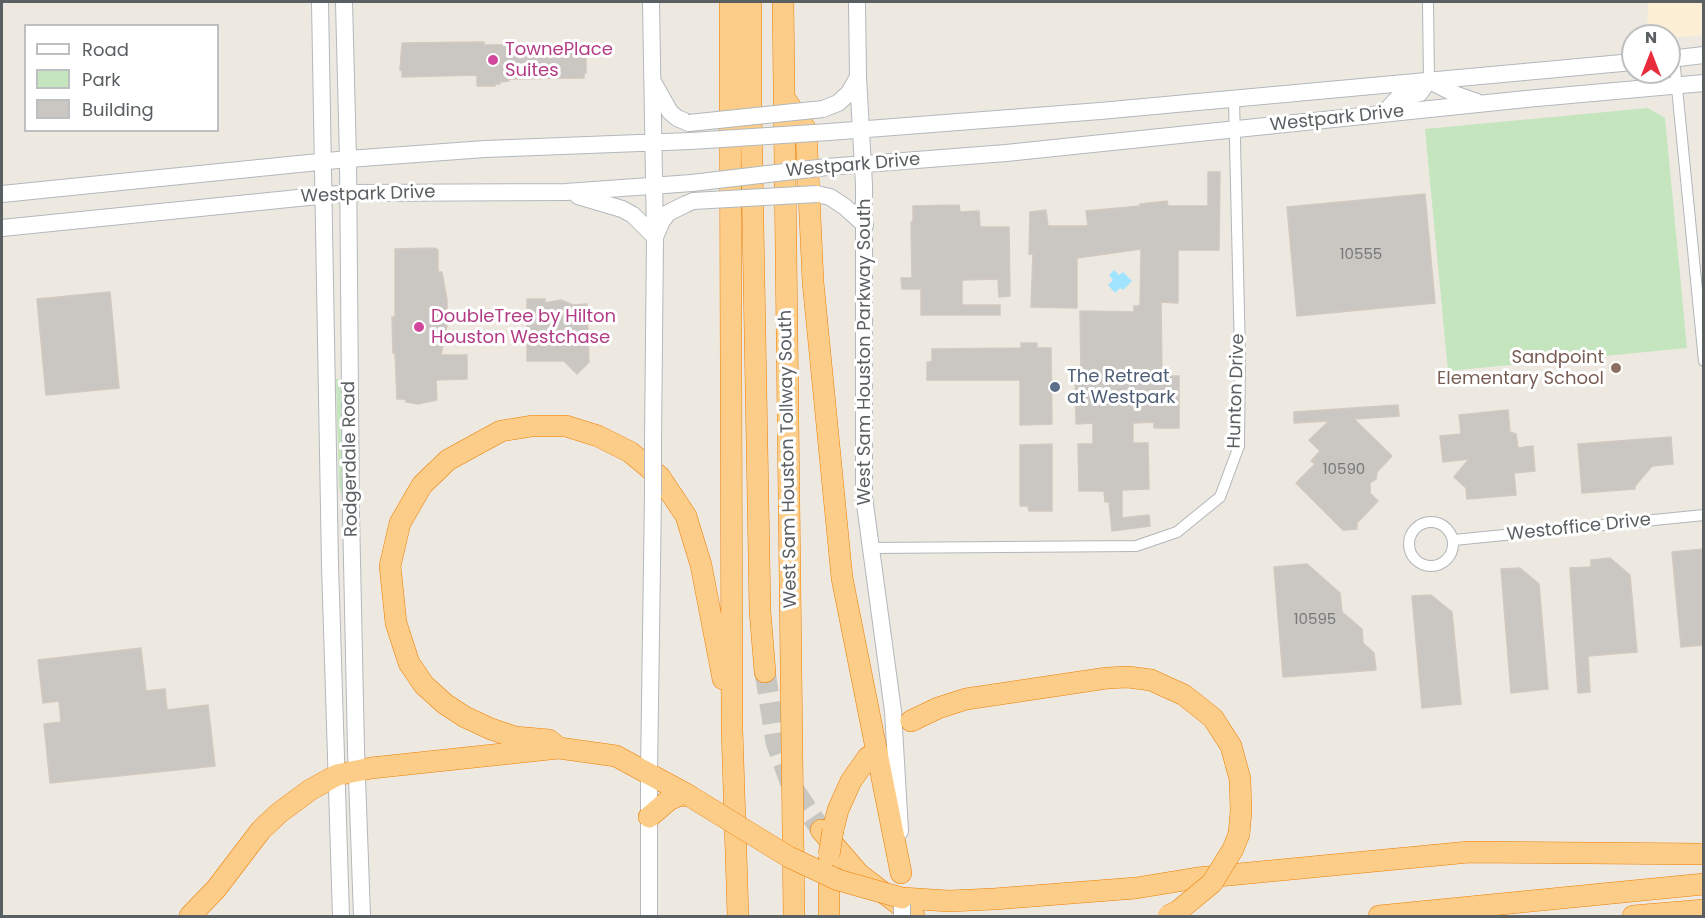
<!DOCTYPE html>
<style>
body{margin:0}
#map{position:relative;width:1705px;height:918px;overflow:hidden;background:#ede9e1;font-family:Poppins,sans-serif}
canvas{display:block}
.frame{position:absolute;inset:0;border:3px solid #5a5f62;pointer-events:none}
.legend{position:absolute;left:24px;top:24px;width:195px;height:108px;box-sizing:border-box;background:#fff;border:2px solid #bdbfc0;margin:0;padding:8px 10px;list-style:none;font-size:18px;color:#5a5f62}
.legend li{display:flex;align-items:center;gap:12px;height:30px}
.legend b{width:30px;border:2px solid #bdbfc0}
.north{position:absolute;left:1621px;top:24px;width:60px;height:60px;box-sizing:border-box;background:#fff;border:2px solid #bdbfc0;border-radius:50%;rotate:0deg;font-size:16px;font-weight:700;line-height:24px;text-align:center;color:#5a5f62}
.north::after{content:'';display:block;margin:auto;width:21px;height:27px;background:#e82c3c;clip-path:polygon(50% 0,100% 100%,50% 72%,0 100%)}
</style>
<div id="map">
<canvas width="1705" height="918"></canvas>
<div class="frame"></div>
<ul class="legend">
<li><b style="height:8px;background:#fff"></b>Road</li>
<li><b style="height:16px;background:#c4e5be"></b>Park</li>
<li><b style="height:16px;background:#cac6c1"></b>Building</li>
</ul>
<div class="north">N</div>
</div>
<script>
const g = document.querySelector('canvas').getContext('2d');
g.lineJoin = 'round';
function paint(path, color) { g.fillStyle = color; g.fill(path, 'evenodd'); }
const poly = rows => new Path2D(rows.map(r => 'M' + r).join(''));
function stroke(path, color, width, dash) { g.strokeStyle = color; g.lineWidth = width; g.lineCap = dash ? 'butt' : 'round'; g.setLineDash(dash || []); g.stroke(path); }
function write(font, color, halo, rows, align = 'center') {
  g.font = font + ' Poppins,sans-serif'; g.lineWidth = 6; g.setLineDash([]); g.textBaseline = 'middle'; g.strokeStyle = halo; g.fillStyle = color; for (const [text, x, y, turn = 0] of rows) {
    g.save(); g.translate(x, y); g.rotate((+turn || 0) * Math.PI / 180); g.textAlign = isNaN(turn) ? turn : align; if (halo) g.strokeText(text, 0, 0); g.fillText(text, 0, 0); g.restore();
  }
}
const commercial = poly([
 [1648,2,1703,2,1703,35,1669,38,1669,36,1647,36]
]);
const green = poly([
 [1648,108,1665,118,1687,348,1448,371,1425,129],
 [336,379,341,379,345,407,345,493,341,493,339,487]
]);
const water = poly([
 [1114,270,1119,275,1123,272,1132,281,1123,290,1120,288,1115,293,1108,285,1113,280,1109,275]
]);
const building = poly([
 [484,42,484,45,583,44,583,50,586,50,586,73,584,73,584,78,508,79,509,81,500,82,500,84,495,84,495,86,477,86,477,75,402,77,402,71,400,70,402,43,484,42],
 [1208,172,1220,172,1219,250,1178,250,1178,303,1161,302,1162,376,1179,376,1179,428,1154,428,1154,422,1133,423,1133,443,1148,443,1149,489,1122,490,1122,518,1149,515,1150,526,1112,531,1109,502,1105,502,1104,491,1079,491,1078,444,1093,444,1093,423,1076,424,1075,377,1081,377,1080,311,1134,312,1134,306,1140,306,1141,249,1077,258,1077,308,1031,307,1033,254,1029,254,1030,212,1046,210,1048,226,1088,226,1086,211,1140,206,1140,204,1167,201,1168,206,1208,206,1208,172],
 [1425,194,1435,303,1297,316,1287,207,1425,194],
 [959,205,960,212,979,211,980,227,1009,227,1010,296,999,297,998,279,962,280,962,305,1000,305,1000,315,921,315,921,289,902,289,901,278,912,278,911,222,913,222,913,206,959,205],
 [434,248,438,250,438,272,442,272,447,300,447,325,441,355,467,355,467,379,436,380,437,400,418,404,406,402,405,399,397,399,395,353,393,353,392,317,395,317,395,249,434,248],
 [110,292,119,388,46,395,37,299,110,292],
 [527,299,545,299,545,303,561,300,573,305,587,304,589,362,577,374,564,361,527,361,527,299],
 [1021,343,1037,343,1037,348,1051,348,1052,424,1020,425,1020,380,927,380,927,362,932,362,932,349,1021,348,1021,343],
 [1398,405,1399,416,1354,419,1392,456,1377,472,1376,479,1370,483,1370,493,1378,501,1357,523,1357,529,1343,530,1296,483,1315,464,1311,461,1320,451,1309,440,1329,421,1294,423,1294,412,1398,405],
 [1508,410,1510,432,1516,434,1518,448,1533,446,1535,471,1514,473,1516,495,1467,499,1466,488,1454,477,1469,459,1443,462,1440,436,1461,434,1459,415,1508,410],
 [1671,437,1673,464,1652,466,1635,486,1635,489,1582,493,1578,444,1671,437],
 [1052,444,1052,511,1029,511,1028,506,1020,506,1020,445,1052,444],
 [1704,549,1704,645,1681,647,1672,552,1704,549],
 [1610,558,1630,575,1637,652,1588,656,1590,692,1578,693,1570,568,1591,567,1591,560,1610,558],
 [1307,564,1340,593,1342,612,1362,629,1363,643,1374,653,1376,670,1283,677,1274,567,1307,564],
 [1520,568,1539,584,1548,689,1511,693,1501,569,1520,568],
 [1431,595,1452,612,1461,704,1422,708,1412,596,1431,595],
 [141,648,146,691,165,689,167,710,208,705,215,766,50,783,44,724,61,722,59,701,43,703,38,660,141,648]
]);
const highwayTunnel = poly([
 [765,672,776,742,792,787,821,830]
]);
const street = poly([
 [1428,2,1429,80],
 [1674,58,1704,361],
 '1409 544a22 22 0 1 1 44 0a22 22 0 1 1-44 0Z',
 [1454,540,1704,515],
 [871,548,1136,546,1177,532,1220,497,1239,446,1240,355,1234,99]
]);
const secondary = poly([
 [320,2,330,565,341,916],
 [344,2,348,159,351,514,356,750,362,916],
 [651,2,655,237,653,443],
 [857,2,858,77,864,185,864,497,893,711,900,831],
 [1669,59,1704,55],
 [1430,81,1457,95,1477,102],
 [653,82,670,112,677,118,689,123],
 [823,109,838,103,849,93,858,77],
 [1384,113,1397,99,1420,93,1429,80],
 [829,132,1100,111,1633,62],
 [827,167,1006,153,1526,99,1704,83],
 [2,194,348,159,485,149,691,141],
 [817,194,830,197,845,207,865,225],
 [578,196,622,209,633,215,655,237,662,221,668,213,686,204],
 [2,228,348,193,566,192,692,183],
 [649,916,649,772,653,495]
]);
const highway = poly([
 [730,2,732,729,738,916],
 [751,2,751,113,760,611,765,672],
 [783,2,794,916],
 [785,99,806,130,813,282,842,578,901,873],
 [911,721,938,708,966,699,1107,678,1128,677,1151,680,1184,695,1213,718,1231,746,1240,779,1241,811,1239,834],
 [559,748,549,740,515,737,491,729,465,717,445,704,424,685,409,663,396,623,390,566,400,523,422,485,448,460,501,431,532,426,566,426,598,436,630,452,660,477,686,516,701,565,723,679],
 [649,817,669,800,678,796,688,795],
 [821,830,859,874,914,916],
 [833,830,838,810,851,781,868,757],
 [829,860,829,916],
 [902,898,949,901,994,899,1136,888,1197,878,1469,852,1704,854],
 [190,916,216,889,261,830,279,813,310,790,337,775,371,768,559,748,616,756,688,795],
 [1379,916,1704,884],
 [1633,916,1704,910]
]);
const secondaryBridge = poly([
 [689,123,823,109],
 [691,141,829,132],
 [692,183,827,167],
 [686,204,693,201,817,194],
 [653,443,653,495],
 [902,898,902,916]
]);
const highwayBridge = poly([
 [688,795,789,857,838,880,902,898],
 [829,855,833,830],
 [1168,916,1178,911,1212,883,1233,849,1239,834]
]);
const markers = [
 [493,60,6,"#d1479c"],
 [419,327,6,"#d1479c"],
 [1616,368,6,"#8d6e63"],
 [1055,387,6,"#5c6f8a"]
];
const numberNames = [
 ["10555",1361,255],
 ["10590",1344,470],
 ["10595",1315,620]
];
const hotelNames = [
 ["TownePlace",505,50],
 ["Suites",505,71],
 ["DoubleTree by Hilton",431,317],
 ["Houston Westchase",431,338]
];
const streetNames = [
 ["Westpark Drive",1337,119,-6],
 ["Westpark Drive",853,166,-5],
 ["Westpark Drive",368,195,-2],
 ["West Sam Houston Parkway South",865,352,-90],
 ["Hunton Drive",1237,391,-88],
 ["Rodgerdale Road",351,459,-91],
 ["West Sam Houston Tollway South",789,459,-91],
 ["Westoffice Drive",1579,528,-6]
];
const educationNames = [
 ["Sandpoint",1604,358],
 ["Elementary School",1604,379]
];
const serviceNames = [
 ["The Retreat",1067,377],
 ["at Westpark",1067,398]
];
paint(commercial, '#fdeed6');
paint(green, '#c4e5be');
paint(water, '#a0e4ff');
paint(building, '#cac6c1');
stroke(building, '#d2c9c0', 1.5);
stroke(highwayTunnel, '#c8c6c1', 21, [21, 10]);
stroke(street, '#b2b6b9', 12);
stroke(secondary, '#b3b8bc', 18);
stroke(highway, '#ed7e01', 22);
stroke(street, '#fff', 10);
stroke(secondary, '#fff', 16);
stroke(highway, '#fccd89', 21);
stroke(secondaryBridge, '#b3b8bc', 18, []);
stroke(highwayBridge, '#ed7e01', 22, []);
stroke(secondaryBridge, '#fff', 16);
stroke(highwayBridge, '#fccd89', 21);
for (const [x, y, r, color] of markers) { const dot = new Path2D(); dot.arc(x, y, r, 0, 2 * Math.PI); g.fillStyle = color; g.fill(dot); stroke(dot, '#fff', 2); }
write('15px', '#76797a', null, numberNames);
write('18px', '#b23c85', '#fff', hotelNames, 'left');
write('18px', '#5a5f62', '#fff', streetNames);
write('18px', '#785e54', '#fff', educationNames, 'right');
write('18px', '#4e5e75', '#fff', serviceNames, 'left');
</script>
